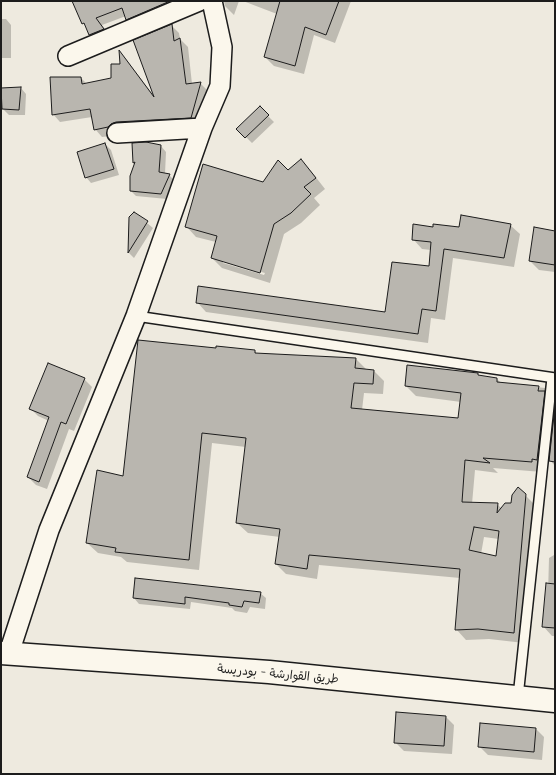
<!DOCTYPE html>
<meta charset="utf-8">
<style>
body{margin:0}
#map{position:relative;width:556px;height:775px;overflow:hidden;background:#eeeadf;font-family:Mali,sans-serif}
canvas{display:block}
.frame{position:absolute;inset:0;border:2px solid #1c1c1c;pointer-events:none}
</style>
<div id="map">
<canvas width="556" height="775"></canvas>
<div class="frame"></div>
</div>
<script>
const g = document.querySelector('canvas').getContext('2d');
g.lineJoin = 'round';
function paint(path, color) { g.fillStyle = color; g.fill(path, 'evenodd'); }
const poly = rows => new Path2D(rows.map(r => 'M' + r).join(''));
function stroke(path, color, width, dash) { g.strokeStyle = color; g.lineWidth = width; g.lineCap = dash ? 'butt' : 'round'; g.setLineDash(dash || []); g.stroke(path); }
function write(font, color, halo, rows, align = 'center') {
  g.font = font + ' Mali,"Playpen Sans Arabic",sans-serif'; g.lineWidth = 3; g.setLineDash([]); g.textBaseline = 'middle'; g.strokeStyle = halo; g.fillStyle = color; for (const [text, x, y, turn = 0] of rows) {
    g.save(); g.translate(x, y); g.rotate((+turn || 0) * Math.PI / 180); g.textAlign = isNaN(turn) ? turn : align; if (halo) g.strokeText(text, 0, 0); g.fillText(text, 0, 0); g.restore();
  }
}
const shadow = poly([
 [73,1,192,1,134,26,127,19,126,16,102,25,110,36,97,41,90,35,87,27,83,23],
 [224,1,239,1,234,15,225,6],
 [243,1,351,1,335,43,314,35,304,74,274,66,265,57,277,14],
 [1,19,6,19,11,25,11,58,1,58],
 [172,26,179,33,180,39,188,47,192,84,200,83,208,91,199,125,102,137,95,129,92,117,60,122,53,114,81,78,87,84,112,79,121,65,120,53,126,59,154,96],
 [21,88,26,94,25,115,9,115,3,109],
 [260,108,274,122,252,143,238,129],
 [105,144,111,150,119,175,91,183,86,177],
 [133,144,161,146,166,152,165,174,169,175,175,181,167,199,136,196,131,191,136,164,134,163],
 [301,161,311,171,325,189,314,198,320,205,301,223,284,234,270,283,222,268,212,258,216,242,196,237,186,226,263,183,288,172],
 [223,261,265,273,264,275,223,263],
 [135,213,153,228,134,258,129,253,130,217],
 [510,225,520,234,514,267,453,258,445,320,431,318,428,343,206,312,197,302,386,313,429,268,431,250,422,249,413,239,434,228,460,228],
 [555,232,555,272,539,270,530,261],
 [217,349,255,351,257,354,356,359,367,370,374,371,384,381,383,394,364,393,362,410,459,419,461,402,416,396,406,386,477,374,480,377,497,379,501,383,545,388,555,398,555,466,549,459,547,470,543,469,542,472,493,468,498,473,475,470,472,504,497,504,502,509,512,504,525,495,536,506,524,643,489,639,466,640,456,629,460,578,319,565,317,579,286,574,276,564,280,537,248,533,237,523,246,447,212,443,199,570,127,562,121,557,98,553,87,543,124,478],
 [484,537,499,539,497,557,481,554],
 [84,379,92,387,74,431,69,429,47,489,36,485,28,477,49,421,38,416,30,408],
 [555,524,555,636,552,636,543,626,548,594,549,558,554,555],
 [135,579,260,593,266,598,265,609,250,607,247,613,235,611,232,608,191,602,190,609,139,604,134,598],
 [445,716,454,725,452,754,404,751,395,742],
 [536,729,544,737,542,760,488,755,479,746]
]);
const building = poly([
 [72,1,170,1,126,20,122,8,96,18,104,29,89,35,84,23,82,24,72,1],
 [280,1,339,1,326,35,305,27,295,66,264,57,280,1],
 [172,24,174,41,180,38,186,84,201,82,191,118,116,122,111,124,108,127,94,130,90,109,52,115,50,77,81,77,82,84,111,78,111,64,120,64,119,50,154,97,133,40,172,24],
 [21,87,19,110,2,109,1,88,21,87],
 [260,106,269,115,245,138,236,129,260,106],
 [146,142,161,145,159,172,170,174,161,194,130,191,130,176,135,162,133,163,132,143,146,142],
 [105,143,114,169,85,178,77,152,105,143],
 [301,159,316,178,304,187,311,194,291,213,274,224,260,273,211,258,217,236,185,227,203,164,263,182,278,160,288,170,301,159],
 [134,212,148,221,128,253,129,217,134,212],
 [461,215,511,224,504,258,444,249,436,311,422,309,418,334,196,303,198,286,385,312,392,262,429,266,431,242,412,240,413,224,433,227,433,224,459,227,461,215],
 [534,227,555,231,555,265,529,261,534,227],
 [138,340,216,348,216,346,255,350,255,353,356,358,355,368,374,370,373,384,354,383,351,408,458,418,461,393,405,386,407,365,478,373,478,375,497,378,497,382,539,386,538,391,545,391,537,460,532,459,532,462,483,458,490,463,465,460,462,502,498,503,497,513,505,503,511,503,512,495,518,487,526,494,514,633,478,629,455,630,460,569,309,555,307,569,275,564,280,529,236,523,246,438,202,433,189,560,115,552,116,548,86,543,97,470,123,476,138,340],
 [474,527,499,531,496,556,469,550,474,527],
 [48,363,85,378,66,424,61,422,39,482,27,477,49,417,29,409,48,363],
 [555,406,555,462,549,461,555,406],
 [135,578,261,592,259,603,244,601,242,607,229,605,229,603,185,597,185,604,133,598,135,578],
 [546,583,555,584,555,628,542,627,546,583],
 [396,712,446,716,444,746,394,743,396,712],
 [480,723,536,728,534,752,478,747,480,723]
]);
const service = poly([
 [136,316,555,378],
 [518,697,552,378]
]);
const minor = poly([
 [68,56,199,1],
 [117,133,202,128],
 [9,653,49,530,136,316,202,128,220,86,222,47,212,1]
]);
const secondary = poly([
 [1,653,269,672,555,701]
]);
const streetNames = [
 ["طريق القوارشة - بودريسة",278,674,5]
];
paint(shadow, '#0003');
paint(building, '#b9b6af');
stroke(building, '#1c1c1c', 1);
stroke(service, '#1c1c1c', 12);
stroke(minor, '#1c1c1c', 22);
stroke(secondary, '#1c1c1c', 25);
stroke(service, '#fbf7ec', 9);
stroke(minor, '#fbf7ec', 19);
stroke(secondary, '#fbf7ec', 22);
write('12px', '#1c1c1c', '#fbf7ec', streetNames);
</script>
